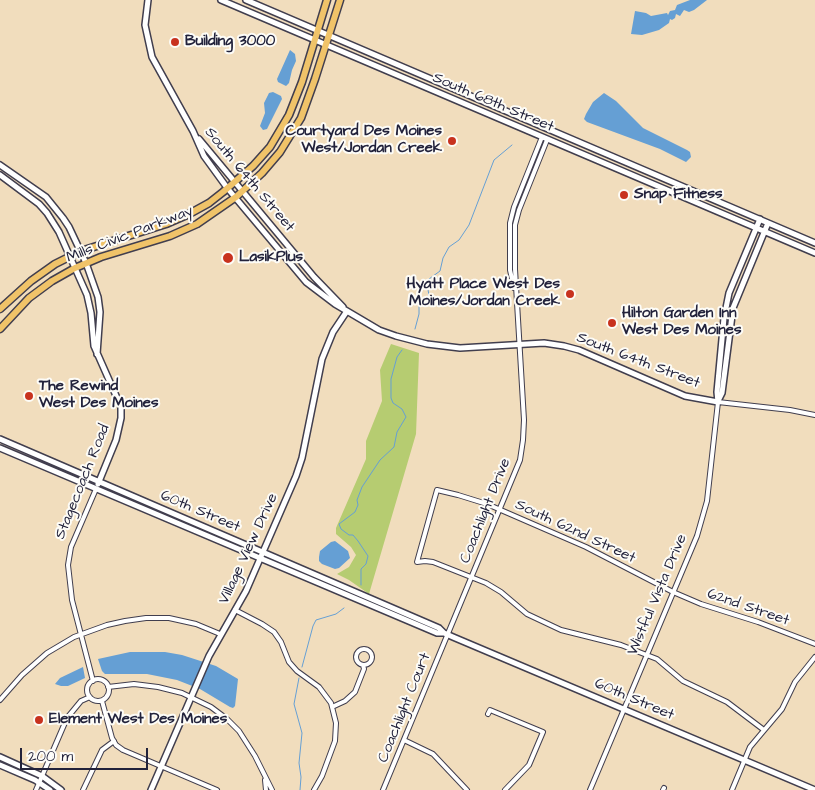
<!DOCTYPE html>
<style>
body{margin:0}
#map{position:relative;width:815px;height:790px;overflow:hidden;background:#f1ddbd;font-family:"Architects Daughter",sans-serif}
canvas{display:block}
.scale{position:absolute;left:20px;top:748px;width:128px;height:22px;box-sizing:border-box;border:2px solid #22223b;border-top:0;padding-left:6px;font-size:15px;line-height:18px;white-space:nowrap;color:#22223b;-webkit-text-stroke:4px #fdfcf7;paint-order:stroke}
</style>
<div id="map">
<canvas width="815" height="790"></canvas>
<div class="scale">200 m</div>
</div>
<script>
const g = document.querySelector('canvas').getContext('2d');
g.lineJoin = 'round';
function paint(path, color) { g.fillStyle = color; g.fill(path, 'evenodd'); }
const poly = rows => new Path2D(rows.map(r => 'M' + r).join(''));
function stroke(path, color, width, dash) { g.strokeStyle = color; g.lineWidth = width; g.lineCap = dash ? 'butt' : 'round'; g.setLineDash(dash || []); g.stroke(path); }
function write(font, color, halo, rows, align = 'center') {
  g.font = font + ' "Architects Daughter",sans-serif'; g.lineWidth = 4; g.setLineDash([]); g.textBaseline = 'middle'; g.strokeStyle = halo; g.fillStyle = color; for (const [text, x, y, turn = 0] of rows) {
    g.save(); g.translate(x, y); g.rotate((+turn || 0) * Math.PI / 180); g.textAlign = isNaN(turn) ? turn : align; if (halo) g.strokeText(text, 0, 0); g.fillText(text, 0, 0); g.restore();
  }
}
const green = poly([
 [391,344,419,353,416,434,369,594,349,580,337,574,349,567,356,555,351,547,336,534,336,528,366,459,366,441,382,401,380,370]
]);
const water = poly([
 [690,0,707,0,694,10,689,12,684,10,680,16,676,14,675,18,672,20,670,19,669,23,659,30,642,35,631,34,635,11,646,13,651,16,667,13,668,15,670,11,675,10,677,5],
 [290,50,295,54,296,61,292,70,289,83,286,86,278,82,277,79],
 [273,92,281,96,282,99,267,129,263,130,260,126,265,113,264,103,269,93],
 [604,93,616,101,643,128,687,150,690,152,691,157,686,162,660,149,587,122,584,119,586,114,593,102],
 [335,541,348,551,350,558,339,568,335,569,322,564,319,561,319,557,320,551,331,542],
 [130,652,165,652,182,655,216,666,238,679,235,706,233,708,230,707,200,689,177,680,147,674,105,674,102,671,98,659],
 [83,667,85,678,68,686,61,686,55,684,60,678]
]);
const stream = poly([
 [415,329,419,314,419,306,429,295,427,285,429,279,440,271,443,258,449,247,459,240,469,225,494,160,512,145],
 [361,585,361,569,366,564,368,556,358,541,353,535,349,535,341,529,339,524,355,512,358,505,357,500,362,487,380,460,394,447,397,432,406,417,402,409,393,403,391,398,391,379,397,357,402,350],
 [302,667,313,626,316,620,336,614,344,608],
 [299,678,294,704,302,733,299,763,301,777,300,790]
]);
const minor = poly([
 [514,288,510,270,510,223,514,207,542,137],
 [235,610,262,624,274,632,281,642,289,662,297,671,319,687,331,703,336,723,335,741,322,776,314,790],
 '356 657a8 8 0 1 1 16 0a8 8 0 1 1-16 0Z',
 '87 690a11 11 0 1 1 22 0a11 11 0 1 1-22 0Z',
 [93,681,72,600,68,565,71,547,96,489],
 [108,687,134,684,158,687,182,693,211,707,227,719,239,731,255,756,272,790],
 [0,700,22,675,47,653,74,637,107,625,125,621,146,618,169,618,196,624,220,634],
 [102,701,112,738,116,745,123,750,217,790],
 [332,707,345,701,355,692,364,669,363,665],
 [488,714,490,710,543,732,529,765,505,790],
 [764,730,727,702,683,681,657,659,621,645,561,630,527,614,501,592,486,583,433,562,425,561,417,562,437,490,458,495,487,504,586,547,673,592,701,604,758,622,815,644],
 [404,740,433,754,467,790],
 [265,780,266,790],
 [36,790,67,718,81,701,90,697],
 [83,790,102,750,114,741],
 [383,790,520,460,523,440,524,420,515,269,515,225,519,210,547,140],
 [590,790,697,536,707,501,718,402,790,410,815,415],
 [663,790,664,788],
 [732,790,750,747,782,709,795,682,815,657]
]);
const tertiary = poly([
 [148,0,145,25,152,57,193,131,204,156,228,189,306,282,335,304,379,330,396,336,427,344,460,348,544,343,564,346,579,350,685,396,718,402],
 [221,0,815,253],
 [246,0,815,243],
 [199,139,314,277,343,307],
 [0,165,46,197,63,218,69,227,86,263,98,297,100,312,97,354],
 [0,175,39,204,47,213,59,232,87,295,91,313,94,346,121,407,121,418,116,440,98,484],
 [718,401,722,393,733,308,768,223],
 [718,402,717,392,724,318,729,293,760,219],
 [0,439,439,628,444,633,453,637,815,790],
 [0,448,437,633,444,633],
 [0,757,42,776,61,790],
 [0,765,35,780,50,790],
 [151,790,209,656,246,591,296,476,302,458,322,359,333,332,347,311]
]);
const primary = poly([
 [0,309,31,281,55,264,81,251,166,224,189,214,209,203,223,192,253,166,270,147,289,115,302,82,327,0],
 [0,329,29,298,52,281,75,268,101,257,170,236,197,224,236,197,262,173,280,152,301,118,315,79,340,0]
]);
const markers = [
 [175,42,5,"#c8321e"],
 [452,141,5,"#c8321e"],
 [624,195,5,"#c8321e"],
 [228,258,6,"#c8321e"],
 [570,294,5,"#c8321e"],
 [612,323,5,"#c8321e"],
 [29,396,5,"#c8321e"],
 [39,720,5,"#c8321e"]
];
const poiNames = [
 ["Building 3000",185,42],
 ["Courtyard Des Moines",442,132,"right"],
 ["West/Jordan Creek",442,149,"right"],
 ["Snap Fitness",634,195],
 ["LasikPlus",239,258],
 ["Hyatt Place West Des",560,285,"right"],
 ["Moines/Jordan Creek",560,302,"right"],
 ["Hilton Garden Inn",622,314],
 ["West Des Moines",622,331],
 ["The Rewind",39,387],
 ["West Des Moines",39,404],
 ["Element West Des Moines",49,720]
];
const streetNames = [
 ["South 68th Street",493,103,23],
 ["South 64th Street",249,180,50],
 ["Mills Civic Parkway",130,235,-21],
 ["South 64th Street",638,361,21],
 ["Stagecoach Road",83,482,-68],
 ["Coachlight Drive",486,511,-68],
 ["60th Street",200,512,23],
 ["South 62nd Street",575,532,25],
 ["Village View Drive",249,549,-65],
 ["Wistful Vista Drive",658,595,-67],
 ["62nd Street",748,608,19],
 ["60th Street",634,700,23],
 ["Coachlight Court",405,708,-68]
];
paint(green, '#b6cc71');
paint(water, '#659fd4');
stroke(stream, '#659fd4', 1);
stroke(minor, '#413e4e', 6);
stroke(tertiary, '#413e4e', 8);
stroke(primary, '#413e4e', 9);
stroke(minor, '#fff', 4);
stroke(tertiary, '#fff', 5);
stroke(primary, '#f0c369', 6);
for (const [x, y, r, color] of markers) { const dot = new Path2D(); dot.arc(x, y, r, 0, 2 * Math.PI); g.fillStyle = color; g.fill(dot); stroke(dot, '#fdfcf7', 2); }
write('bold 15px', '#22223b', '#fdfcf7', poiNames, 'left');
write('15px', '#22223b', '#fdfcf7', streetNames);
</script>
